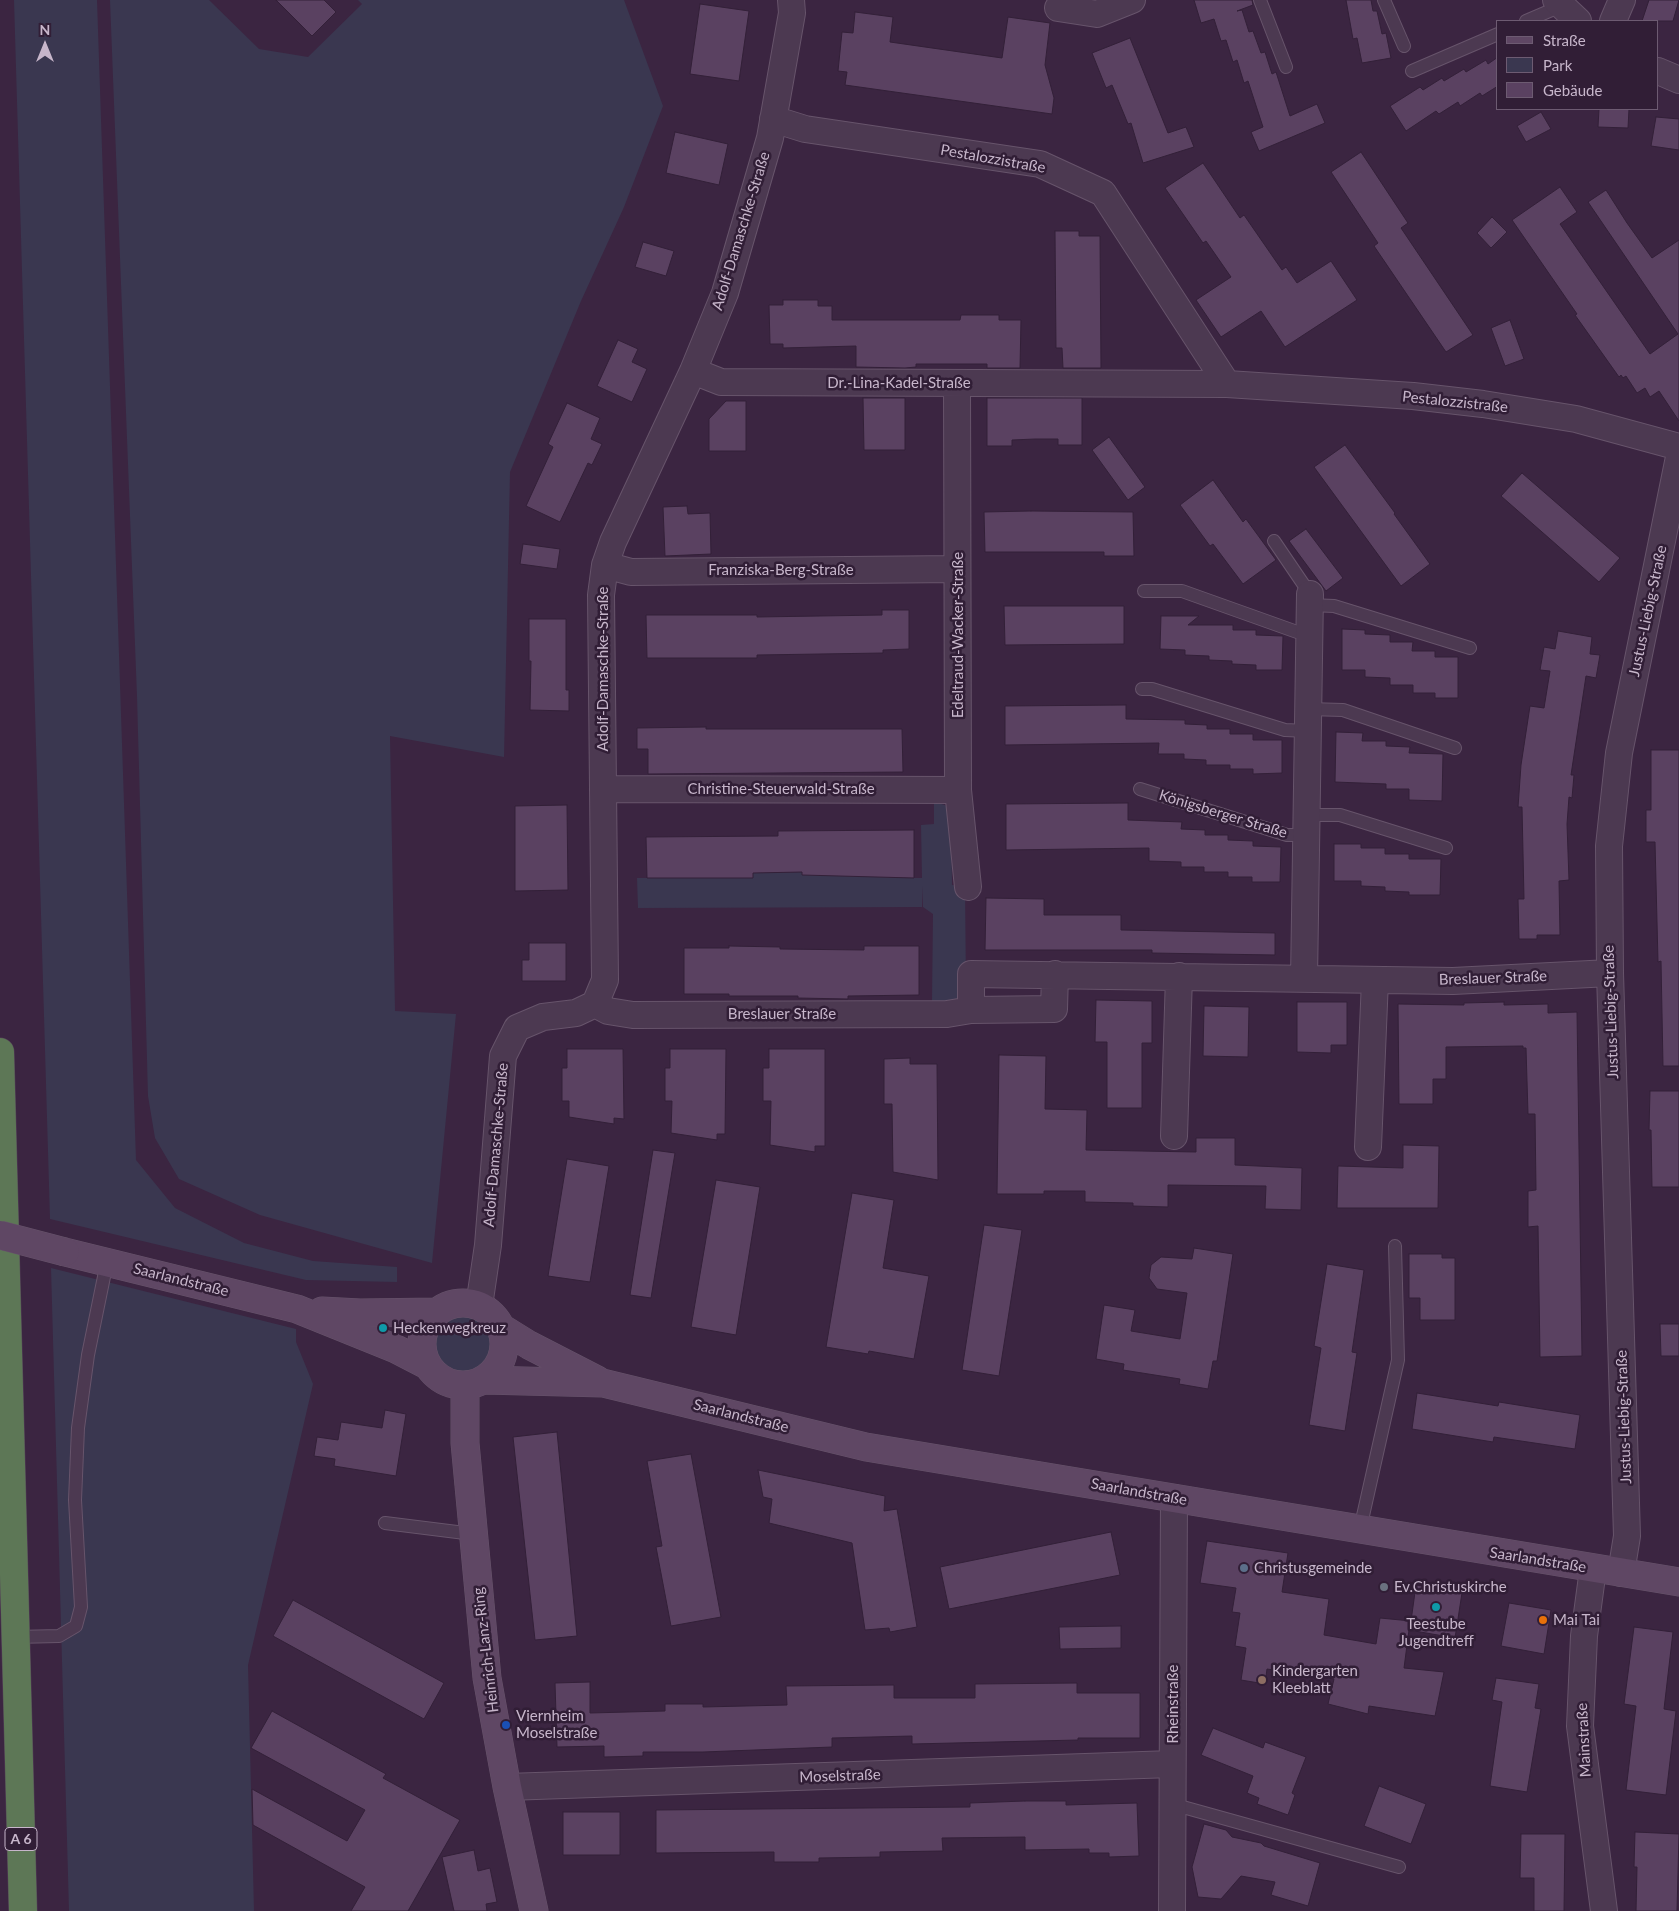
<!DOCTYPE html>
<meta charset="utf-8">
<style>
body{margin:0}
#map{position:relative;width:1679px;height:1911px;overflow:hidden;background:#3b2541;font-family:Lato,sans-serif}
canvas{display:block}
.legend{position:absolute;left:1496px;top:20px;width:162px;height:90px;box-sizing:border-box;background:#311e36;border:1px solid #6d5b72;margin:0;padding:6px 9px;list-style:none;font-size:15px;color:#c7b6cb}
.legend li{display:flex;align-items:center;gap:10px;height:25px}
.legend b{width:25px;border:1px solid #6d5b72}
.north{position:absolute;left:20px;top:20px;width:50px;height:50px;-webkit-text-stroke:4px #311e36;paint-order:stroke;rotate:0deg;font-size:14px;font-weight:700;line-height:20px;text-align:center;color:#c7b6cb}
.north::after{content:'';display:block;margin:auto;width:18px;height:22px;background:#c7b6cb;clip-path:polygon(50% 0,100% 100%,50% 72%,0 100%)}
</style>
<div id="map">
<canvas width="1679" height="1911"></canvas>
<ul class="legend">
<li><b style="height:6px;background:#5f4764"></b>Straße</li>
<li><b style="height:14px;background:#3a3750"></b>Park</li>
<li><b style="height:14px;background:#5a4161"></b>Gebäude</li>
</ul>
<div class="north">N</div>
</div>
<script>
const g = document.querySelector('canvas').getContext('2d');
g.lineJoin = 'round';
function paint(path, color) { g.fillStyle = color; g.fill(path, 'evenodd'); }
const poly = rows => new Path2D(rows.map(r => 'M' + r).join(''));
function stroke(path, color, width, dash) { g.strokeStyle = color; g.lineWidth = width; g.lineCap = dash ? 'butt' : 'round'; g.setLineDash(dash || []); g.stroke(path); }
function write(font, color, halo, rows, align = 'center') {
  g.font = font + ' Lato,sans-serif'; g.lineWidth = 5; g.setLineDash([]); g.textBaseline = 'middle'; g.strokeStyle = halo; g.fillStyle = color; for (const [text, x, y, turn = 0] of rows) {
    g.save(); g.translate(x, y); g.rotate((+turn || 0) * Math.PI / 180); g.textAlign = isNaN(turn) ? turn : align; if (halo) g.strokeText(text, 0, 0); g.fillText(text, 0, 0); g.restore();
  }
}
const green = poly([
 [14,0,97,0,136,1160,175,1208,244,1243,313,1261,397,1267,397,1282,306,1280,50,1219],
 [110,0,209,0,259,49,308,57,362,4,358,0,624,0,663,106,624,207,581,301,510,472,504,757,390,736,395,1011,456,1014,432,1263,260,1215,179,1179,155,1138,148,1096,137,696],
 [934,802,945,805,951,814,952,885,965,886,966,988,962,997,955,1001,932,1001,933,914,923,907,922,886,922,907,638,908,637,878,753,878,753,873,802,872,802,875,889,875,890,878,922,878,921,825,934,824],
 [51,1268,296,1329,296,1342,313,1384,248,1665,254,1911,69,1911],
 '435 1344a28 28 0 1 1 56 0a28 28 0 1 1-56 0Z'
]);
const building = poly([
 [276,0,324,0,336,12,312,36,276,0],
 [1194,0,1252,0,1253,5,1237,11,1242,10,1249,32,1253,31,1261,53,1265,52,1272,74,1276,72,1290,116,1317,104,1325,123,1259,151,1251,132,1263,127,1248,81,1244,83,1237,60,1233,62,1226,40,1221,41,1214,19,1201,23,1194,0],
 [1346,0,1371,0,1373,11,1377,11,1382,34,1386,33,1391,58,1362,63,1357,38,1353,39,1346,0],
 [1649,0,1679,0,1673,21,1642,21,1649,0],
 [700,4,749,11,739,81,690,74,700,4],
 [855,12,893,17,890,42,1002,58,1008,17,1050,23,1045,65,1054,98,1052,114,845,85,847,72,838,71,842,32,853,33,855,12],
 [1130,38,1168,133,1186,127,1194,147,1143,163,1131,123,1128,124,1112,85,1106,88,1092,53,1130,38],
 [1498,57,1498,86,1482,96,1480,93,1460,106,1458,102,1439,114,1436,111,1406,131,1390,106,1420,87,1423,90,1442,78,1444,81,1464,69,1466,72,1486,60,1488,64,1498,57],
 [1599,109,1629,109,1628,128,1598,127,1599,109],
 [1541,112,1551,129,1526,142,1517,126,1541,112],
 [1656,117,1679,119,1679,150,1651,146,1656,117],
 [675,132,728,144,719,185,666,173,675,132],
 [1361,152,1408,223,1401,228,1473,335,1446,352,1374,246,1378,243,1331,172,1361,152],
 [1203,163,1240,218,1244,215,1282,270,1286,267,1297,283,1331,261,1357,300,1285,347,1261,311,1221,337,1196,300,1231,277,1206,241,1203,243,1165,188,1203,163],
 [1560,187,1577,212,1560,224,1650,354,1678,334,1588,202,1606,190,1627,223,1652,258,1679,240,1679,421,1659,391,1650,397,1645,388,1637,393,1626,376,1623,378,1621,375,1619,377,1575,315,1577,314,1512,220,1560,187],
 [1492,217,1507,232,1491,248,1477,233,1492,217],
 [1055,231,1079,231,1079,236,1100,236,1101,368,1063,368,1062,348,1056,348,1055,231],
 [643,242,674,251,666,276,635,267,643,242],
 [783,300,818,300,818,306,832,306,832,320,960,320,961,315,999,315,999,320,1021,320,1020,368,987,368,987,364,916,364,916,367,905,368,856,367,856,346,783,348,783,344,770,344,769,305,783,305,783,300],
 [1510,320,1524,359,1505,366,1491,328,1510,320],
 [618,340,638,349,632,362,647,369,632,402,597,386,618,340],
 [863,398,905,398,905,450,864,450,863,398],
 [987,398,1082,398,1082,445,1058,445,1058,439,1035,439,1012,440,1012,446,987,446,987,398],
 [726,401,746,401,746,451,709,451,709,419,726,401],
 [567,403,600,418,591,439,602,444,592,465,588,463,560,522,526,506,553,447,548,444,567,403],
 [1109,437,1145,487,1128,500,1092,450,1109,437],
 [1345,445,1395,513,1394,514,1430,564,1401,586,1314,467,1345,445],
 [1522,473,1620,558,1599,582,1501,496,1522,473],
 [1213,480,1243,522,1246,519,1276,560,1243,584,1213,544,1210,546,1180,505,1213,480],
 [687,506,688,514,710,513,711,554,665,556,663,507,687,506],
 [1031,511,1133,512,1134,556,1104,556,1104,552,985,552,984,512,1031,511],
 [1306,529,1343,578,1326,591,1289,541,1306,529],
 [523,544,560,549,557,569,520,564,523,544],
 [1004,606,1124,606,1124,644,1005,645,1004,606],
 [882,610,909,610,909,649,883,650,883,653,757,655,757,658,647,658,646,615,757,615,757,617,882,615,882,610],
 [1161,616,1199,616,1188,625,1233,625,1233,630,1256,630,1256,635,1283,636,1282,670,1256,670,1256,665,1232,664,1232,661,1209,660,1209,656,1185,655,1185,650,1160,649,1161,616],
 [529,619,566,619,566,690,569,690,569,711,530,710,531,661,529,661,529,619],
 [1342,629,1365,630,1365,634,1390,635,1390,642,1413,642,1412,651,1435,651,1435,657,1458,657,1458,698,1435,698,1435,693,1413,693,1413,685,1390,685,1390,678,1365,677,1365,670,1342,670,1342,629],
 [1558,631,1592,637,1590,654,1600,655,1596,678,1586,676,1571,775,1574,775,1572,798,1569,797,1567,824,1569,880,1559,881,1560,935,1537,935,1537,939,1519,939,1518,899,1524,899,1522,807,1518,807,1521,765,1530,706,1544,708,1550,671,1540,670,1544,647,1555,649,1558,631],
 [1126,705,1126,719,1185,720,1185,724,1207,725,1207,729,1230,729,1230,734,1253,734,1253,740,1282,740,1282,773,1253,774,1253,769,1230,769,1230,765,1206,765,1206,760,1184,759,1184,754,1158,754,1159,743,1005,745,1005,706,1126,705],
 [706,727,706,729,902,729,903,772,648,774,648,749,637,749,637,728,706,727],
 [1336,732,1363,733,1362,741,1386,741,1386,746,1410,747,1409,753,1443,754,1442,801,1409,800,1409,789,1386,789,1386,784,1335,782,1336,732],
 [1651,750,1679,750,1679,1066,1663,1066,1661,961,1658,962,1655,842,1646,842,1646,810,1651,810,1651,750],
 [1128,803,1128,820,1182,822,1181,829,1205,830,1205,835,1228,835,1228,840,1253,841,1253,846,1281,847,1280,882,1252,882,1252,877,1228,877,1228,872,1204,872,1204,867,1181,867,1181,862,1149,861,1149,848,1006,850,1006,804,1128,803],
 [567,805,568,890,515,891,515,806,567,805],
 [914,830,914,878,802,875,802,872,753,873,753,878,647,878,646,837,778,836,778,831,914,830],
 [1334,844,1361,844,1361,848,1385,848,1385,854,1409,854,1409,859,1441,859,1440,895,1409,895,1409,892,1385,891,1385,887,1361,886,1361,881,1334,881,1334,844],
 [986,898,1044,899,1044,915,1121,915,1121,930,1275,933,1275,955,1152,953,1152,950,985,950,986,898],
 [529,943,566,943,566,981,522,981,522,960,529,960,529,943],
 [729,946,780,947,780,949,864,950,864,946,919,946,919,995,848,996,848,999,798,998,798,996,729,996,729,994,684,994,684,948,729,948,729,946],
 [1096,1000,1152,1001,1152,1043,1142,1043,1142,1108,1107,1108,1107,1042,1095,1042,1096,1000],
 [1297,1002,1347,1002,1347,1045,1331,1045,1331,1053,1297,1052,1297,1002],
 [1504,1002,1504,1005,1548,1004,1548,1013,1577,1012,1582,1356,1540,1357,1538,1226,1528,1227,1528,1191,1536,1190,1535,1114,1528,1114,1526,1048,1523,1048,1523,1046,1446,1047,1446,1079,1433,1079,1433,1104,1399,1104,1398,1004,1464,1005,1464,1003,1504,1002],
 [1204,1006,1249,1007,1248,1057,1203,1056,1204,1006],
 [567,1049,623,1049,624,1119,614,1118,614,1124,569,1117,569,1101,562,1101,562,1068,567,1068,567,1049],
 [670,1049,726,1049,725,1134,717,1134,717,1140,671,1133,672,1101,665,1101,665,1068,670,1068,670,1049],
 [769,1049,825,1049,825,1146,815,1146,815,1152,770,1145,771,1101,763,1101,763,1068,769,1068,769,1049],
 [999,1055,1046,1056,1045,1109,1087,1110,1086,1150,1196,1152,1196,1138,1235,1138,1235,1165,1302,1168,1301,1210,1265,1209,1266,1186,1168,1185,1168,1207,1133,1206,1133,1203,1085,1202,1085,1191,1044,1191,1044,1194,997,1194,999,1055],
 [910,1058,910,1064,937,1064,938,1180,893,1172,892,1104,884,1104,884,1059,910,1058],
 [1650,1091,1679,1091,1679,1187,1652,1187,1651,1130,1649,1130,1650,1091],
 [1403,1145,1439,1146,1438,1208,1337,1208,1338,1166,1403,1168,1403,1145],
 [653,1150,675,1153,651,1298,630,1295,653,1150],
 [567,1159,609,1166,590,1282,548,1276,567,1159],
 [716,1180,760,1187,736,1335,691,1327,716,1180],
 [852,1193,894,1200,883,1268,929,1276,914,1359,869,1351,868,1354,826,1347,852,1193],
 [984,1225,1022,1230,999,1376,962,1370,984,1225],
 [1194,1248,1233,1254,1217,1361,1213,1361,1208,1389,1179,1384,1180,1379,1123,1370,1124,1364,1096,1359,1104,1305,1135,1310,1131,1331,1180,1339,1187,1293,1157,1289,1149,1278,1151,1265,1161,1257,1192,1259,1194,1248],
 [1409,1254,1442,1254,1442,1258,1455,1258,1455,1320,1420,1320,1420,1298,1409,1298,1409,1254],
 [1327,1264,1364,1270,1352,1352,1357,1353,1345,1431,1309,1425,1321,1348,1314,1346,1327,1264],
 [1660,1324,1679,1324,1679,1356,1661,1356,1660,1324],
 [1417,1393,1498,1406,1499,1402,1580,1415,1575,1449,1494,1437,1493,1442,1412,1429,1417,1393],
 [385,1410,406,1414,396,1476,334,1466,335,1459,314,1456,317,1437,338,1440,341,1422,382,1428,385,1410],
 [557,1432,577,1636,535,1640,513,1437,557,1432],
 [691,1454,721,1617,671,1626,656,1547,662,1546,647,1461,691,1454],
 [758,1470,885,1496,884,1511,897,1509,917,1627,890,1632,889,1628,865,1630,852,1543,769,1523,772,1499,763,1497,758,1470],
 [1111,1532,1120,1575,949,1609,940,1567,1111,1532],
 [1207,1541,1288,1553,1282,1592,1329,1599,1324,1635,1376,1644,1380,1618,1411,1621,1416,1585,1462,1593,1455,1638,1409,1630,1404,1668,1444,1672,1435,1716,1369,1706,1368,1714,1328,1704,1334,1679,1267,1669,1265,1684,1241,1680,1246,1648,1235,1646,1240,1613,1232,1612,1236,1588,1200,1583,1207,1541],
 [293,1600,444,1683,424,1719,273,1636,293,1600],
 [1509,1603,1551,1610,1544,1654,1501,1646,1509,1603],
 [1121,1626,1121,1648,1060,1649,1059,1627,1121,1626],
 [1634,1627,1673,1632,1664,1709,1676,1711,1666,1795,1626,1790,1636,1706,1624,1704,1634,1627],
 [1496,1678,1539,1684,1535,1708,1541,1709,1527,1792,1490,1786,1502,1702,1492,1700,1496,1678],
 [590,1682,590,1713,665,1711,665,1704,703,1704,703,1707,787,1705,786,1686,894,1685,894,1698,975,1698,975,1684,1077,1683,1077,1693,1140,1693,1140,1738,1078,1738,1078,1740,912,1744,912,1736,832,1738,832,1747,703,1752,643,1752,643,1756,604,1757,604,1746,557,1747,555,1683,590,1682],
 [272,1711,386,1774,383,1778,460,1820,408,1911,351,1911,365,1887,253,1825,252,1789,347,1841,365,1810,251,1748,272,1711],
 [1213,1728,1263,1748,1265,1742,1306,1757,1292,1793,1295,1795,1288,1815,1257,1804,1259,1798,1247,1793,1253,1776,1201,1755,1213,1728],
 [1379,1786,1426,1804,1411,1844,1364,1826,1379,1786],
 [1025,1801,1066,1801,1066,1805,1137,1803,1139,1856,1109,1857,1109,1853,1089,1853,1089,1849,1025,1850,1025,1837,942,1838,943,1851,880,1852,880,1857,819,1858,819,1862,774,1862,774,1852,656,1853,656,1810,970,1807,970,1803,1025,1801],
 [563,1812,620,1812,620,1855,563,1855,563,1812],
 [1204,1824,1226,1830,1232,1837,1261,1843,1264,1846,1320,1863,1308,1906,1271,1895,1275,1882,1241,1876,1221,1899,1198,1897,1192,1867,1204,1824],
 [1635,1832,1679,1834,1677,1911,1636,1911,1637,1867,1634,1867,1635,1832],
 [1521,1834,1565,1834,1564,1911,1534,1911,1534,1878,1520,1878,1521,1834],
 [474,1850,478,1871,490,1868,497,1902,486,1904,487,1911,454,1911,442,1857,474,1850]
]);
const lane = poly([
 [1260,0,1286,67],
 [1384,0,1404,46],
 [1526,21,1561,6],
 [1412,71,1498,34],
 [1274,541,1310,594],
 [1144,591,1182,591,1297,632,1309,632],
 [1310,605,1334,606,1470,648],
 [1142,689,1152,689,1285,730,1308,731],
 [1308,709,1343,710,1455,748],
 [1140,789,1287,835,1307,835],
 [1307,815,1340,815,1446,848],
 [385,1523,473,1534],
 [1360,1529,1398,1360,1395,1246],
 [15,1637,59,1636,76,1626,81,1607,75,1500,78,1428,88,1355,107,1262],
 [1172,1804,1399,1867]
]);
const street = poly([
 [1556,0,1578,21],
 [1058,8,1097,14,1132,0],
 [1613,21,1622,0],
 [1658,71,1679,80],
 [773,119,805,129,1040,164,1103,193,1227,384],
 [693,371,721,382,1227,384,1413,396,1483,404,1576,419,1679,447],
 [957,383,958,790,968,887],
 [605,565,631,572,957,569],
 [604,789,958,790],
 [1304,979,1310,594],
 [595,1004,608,1011,633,1015,947,1014,971,1010,1054,1009,1055,974],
 [971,1010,971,974,1453,981,1610,973],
 [1174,1136,1179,976],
 [1368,1147,1375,980],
 [479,1306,488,1245,503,1056,517,1028,543,1017,576,1013,595,1004,605,980,601,595,605,565,613,542,693,371,725,293,770,138,792,13,791,0],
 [1593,1569,1584,1636,1580,1726,1604,1911],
 [1621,1573,1627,1536,1610,973,1609,846,1619,753,1679,457],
 [507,1787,1172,1764],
 [1172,1911,1174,1498]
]);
const secondary = poly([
 [65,1252,297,1309,396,1349,427,1365],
 '422 1344a41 41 0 1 1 82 0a41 41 0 1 1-82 0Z',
 [322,1311,360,1313,438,1312],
 [500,1327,529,1345,597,1380],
 [484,1380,603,1383,866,1447,1679,1582],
 [465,1386,465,1443,487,1678,507,1787,534,1911]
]);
const highway = poly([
 [0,1052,23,1911]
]);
const secondaryBridge = poly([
 [0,1235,65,1252]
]);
const markers = [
 [383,1328,5,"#0f9aa8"],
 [1244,1568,5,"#5c6f8a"],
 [1384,1587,5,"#6b7280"],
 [1436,1607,5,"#0f9aa8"],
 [1543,1620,5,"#e8710a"],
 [1262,1680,5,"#8d6e63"],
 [506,1725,5,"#1a4fb4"]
];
const shields = [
 [21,1839,32]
];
const shieldNames = [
 ["A 6",21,1839]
];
const streetNames = [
 ["Pestalozzistraße",993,159,10],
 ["Adolf-Damaschke-Straße",741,231,-73],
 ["Dr.-Lina-Kadel-Straße",899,383],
 ["Pestalozzistraße",1455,402,6],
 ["Franziska-Berg-Straße",781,570],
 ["Justus-Liebig-Straße",1648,611,-78],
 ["Edeltraud-Wacker-Straße",958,635,-90],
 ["Adolf-Damaschke-Straße",603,669,-90],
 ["Christine-Steuerwald-Straße",781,789],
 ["Königsberger Straße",1223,814,17],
 ["Breslauer Straße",1493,978,-2],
 ["Justus-Liebig-Straße",1611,1012,-92],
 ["Breslauer Straße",782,1014],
 ["Adolf-Damaschke-Straße",496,1145,-85],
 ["Saarlandstraße",181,1280,14],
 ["Saarlandstraße",741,1416,14],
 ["Justus-Liebig-Straße",1624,1417,-92],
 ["Saarlandstraße",1139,1492,10],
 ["Saarlandstraße",1538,1560,9],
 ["Heinrich-Lanz-Ring",486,1650,-97],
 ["Rheinstraße",1173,1704,-90],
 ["Mainstraße",1584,1740,-93],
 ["Moselstraße",840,1776,-2]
];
const poiNames = [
 ["Heckenwegkreuz",393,1328],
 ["Christusgemeinde",1254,1568],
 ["Ev.Christuskirche",1394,1587],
 ["Mai Tai",1553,1620],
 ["Teestube",1436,1624,"center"],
 ["Jugendtreff",1436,1641,"center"],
 ["Kindergarten",1272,1671],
 ["Kleeblatt",1272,1688],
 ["Viernheim",516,1716],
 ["Moselstraße",516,1733]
];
paint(green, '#3a3750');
paint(building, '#5a4161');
stroke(building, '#332038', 1);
stroke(lane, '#67546b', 14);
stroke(street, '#67546b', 28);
stroke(secondary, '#67546b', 29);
stroke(highway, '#544158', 29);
stroke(lane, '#4c3951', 12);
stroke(street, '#4c3951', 26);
stroke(secondary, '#5f4764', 28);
stroke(highway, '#5d7756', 28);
stroke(secondaryBridge, '#67546b', 29, []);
stroke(secondaryBridge, '#5f4764', 28);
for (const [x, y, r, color] of markers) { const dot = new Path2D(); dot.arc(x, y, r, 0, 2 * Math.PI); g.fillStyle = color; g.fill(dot); stroke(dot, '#311e36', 2); }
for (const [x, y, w] of shields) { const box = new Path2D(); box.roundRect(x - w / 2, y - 11.5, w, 23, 4); g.fillStyle = '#311e36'; g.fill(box); stroke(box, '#c7b6cb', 1); }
write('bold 14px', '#c7b6cb', null, shieldNames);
write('15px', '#c7b6cb', '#311e36', streetNames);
write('15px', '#c7b6cb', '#311e36', poiNames, 'left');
</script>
